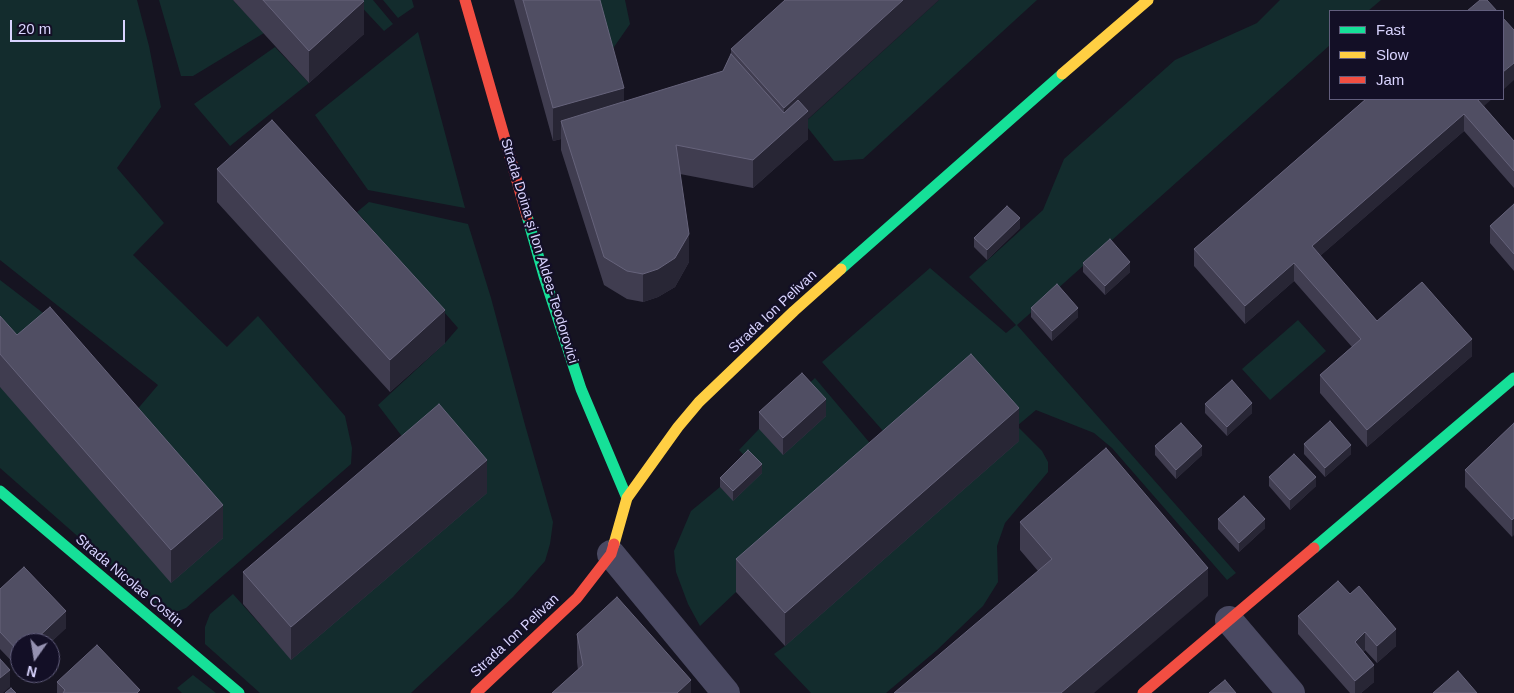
<!DOCTYPE html>
<meta charset="utf-8">
<style>
body{margin:0}
#map{position:relative;width:1514px;height:693px;overflow:hidden;background:#161421;font-family:Helvetica,sans-serif}
canvas{display:block}
.legend{position:absolute;left:1329px;top:10px;width:175px;height:90px;box-sizing:border-box;background:#130f26;border:1px solid #625e7d;margin:0;padding:6px 9px;list-style:none;font-size:15px;color:#d9d4ff}
.legend li{display:flex;align-items:center;gap:10px;height:25px}
.legend b{width:25px;border:1px solid #625e7d}
.north{position:absolute;left:10px;top:633px;width:50px;height:50px;box-sizing:border-box;background:#130f26;border:1px solid #625e7d;border-radius:50%;rotate:193deg;font-size:14px;font-weight:700;line-height:20px;text-align:center;color:#d9d4ff}
.north::after{content:'';display:block;margin:auto;width:18px;height:22px;background:#9591b1;clip-path:polygon(50% 0,100% 100%,50% 72%,0 100%)}
.scale{position:absolute;left:10px;top:20px;width:115px;height:22px;box-sizing:border-box;border:2px solid #d9d4ff;border-top:0;padding-left:6px;font-size:15px;line-height:18px;white-space:nowrap;color:#d9d4ff;-webkit-text-stroke:4px #130f26;paint-order:stroke}
</style>
<div id="map">
<canvas width="1514" height="693"></canvas>
<ul class="legend">
<li><b style="height:6px;background:#16e098"></b>Fast</li>
<li><b style="height:6px;background:#ffcf43"></b>Slow</li>
<li><b style="height:6px;background:#f24e42"></b>Jam</li>
</ul>
<div class="north">N</div>
<div class="scale">20 m</div>
</div>
<script>
const g = document.querySelector('canvas').getContext('2d');
g.lineJoin = 'round';
function paint(path, color) { g.fillStyle = color; g.fill(path, 'evenodd'); }
const poly = rows => new Path2D(rows.map(r => 'M' + r).join(''));
function stroke(path, color, width, dash) { g.strokeStyle = color; g.lineWidth = width; g.lineCap = dash ? 'butt' : 'round'; g.setLineDash(dash || []); g.stroke(path); }
function write(font, color, halo, rows, align = 'center') {
  g.font = font + ' Helvetica,sans-serif'; g.lineWidth = 4.5; g.setLineDash([]); g.textBaseline = 'middle'; g.strokeStyle = halo; g.fillStyle = color; for (const [text, x, y, turn = 0] of rows) {
    g.save(); g.translate(x, y); g.rotate((+turn || 0) * Math.PI / 180); g.textAlign = isNaN(turn) ? turn : align; if (halo) g.strokeText(text, 0, 0); g.fillText(text, 0, 0); g.restore();
  }
}
const green = poly([
 [0,0,137,0,149,46,161,107,117,168,164,223,133,255,227,347,258,316,345,416,352,448,351,464,186,608,176,612,157,606,0,468,0,387,124,425,158,385,0,260],
 [159,0,233,0,264,33,193,76,181,76],
 [355,0,373,0,393,24,384,31],
 [383,0,412,0,414,7,398,18],
 [591,0,625,0,630,24,607,57],
 [939,0,1037,0,863,159,834,161,804,123],
 [1280,0,1381,0,1368,11,1330,11,1330,45,1017,325,1236,573,1227,580,1112,448,1094,433,1036,410,1017,426,1042,451,1048,462,1048,472,1005,523,997,546,998,582,983,606,937,650,886,693,811,693,774,654,785,646,899,449,822,362,930,268,1006,333,1016,325,969,277,1043,210,1064,159,1175,60,1257,23],
 [418,32,465,208,368,190,315,115],
 [275,47,309,83,230,146,194,104],
 [369,202,468,224,491,298,525,425,553,522,550,544,545,561,513,597,411,693,260,693,205,644,205,627,210,614,233,594,291,659,417,456,378,405,445,343,458,328,357,212],
 [0,280,51,319,0,349],
 [1298,320,1326,351,1270,400,1242,369],
 [815,378,885,461,736,592,700,626,688,604,676,572,674,551,691,511,720,487,733,500,748,459,739,450,759,429],
 [193,675,216,693,182,693,177,688]
]);
const street = poly([
 [611,554,726,693],
 [1229,620,1291,693]
]);
const fast = poly([
 [527,216,544,276,581,389,627,498],
 [841,269,1062,74],
 [0,491,239,693],
 [1314,548,1514,378]
]);
const slow = poly([
 [1062,74,1148,0],
 [614,544,627,498,678,427,699,402,794,311,841,269]
]);
const jam = poly([
 [465,0,527,216],
 [476,693,577,598,611,554,614,544],
 [1143,693,1314,548]
]);
const wall = poly([
 [233,0,362,0,364,34,309,83],
 [514,0,600,0,624,102,723,71,731,54,731,49,808,119,808,139,753,188,680,174,689,262,675,287,658,297,643,302,627,299,604,285,561,150,561,139,553,141],
 [1366,99,1484,106,1514,141,1514,188,1464,131,1320,256,1377,321,1472,356,1367,447,1320,393,1320,375,1352,347,1294,281,1245,324,1194,266,1194,249],
 [217,169,445,343,390,392,217,202],
 [1514,204,1514,271,1490,243,1490,226],
 [1020,228,987,260,974,247,974,238],
 [1083,263,1130,272,1105,295,1083,272],
 [1031,308,1078,317,1052,341,1031,317],
 [0,316,17,335,223,538,171,583,0,387],
 [1205,404,1252,413,1227,436,1205,413],
 [759,412,826,416,783,455,759,429],
 [1514,423,1512,537,1465,487,1465,470],
 [1019,441,785,646,736,592,736,559],
 [1304,444,1351,454,1325,477,1304,454],
 [1155,446,1202,455,1176,479,1155,455],
 [762,473,733,501,720,487,720,478],
 [1269,477,1316,486,1290,510,1269,486],
 [487,493,291,660,243,604,243,572],
 [1218,519,1265,528,1239,552,1218,529],
 [1020,522,1208,596,1038,571,1020,550],
 [1338,581,1396,646,1377,663,1365,650,1363,652,1374,682,1361,693,1350,693,1298,634,1298,616],
 [0,589,66,628,50,643,20,643,20,670,0,649],
 [577,634,691,693,578,670,577,662],
 [57,682,140,693,57,693]
]);
const shadedWall = poly([
 [903,0,939,0,808,119,808,139,753,188,753,160,784,132,784,108],
 [364,1,364,34,309,83,309,51],
 [1514,63,1514,80,1503,90,1503,72],
 [624,88,624,121,561,121,561,139,553,141,553,108],
 [1475,99,1492,99,1475,114],
 [1464,114,1464,131,1312,263,1312,246],
 [1020,218,1020,228,987,260,987,250],
 [689,234,689,262,675,287,658,297,643,302,643,274],
 [1130,262,1130,272,1105,295,1105,286],
 [1294,263,1294,281,1245,324,1245,306],
 [1078,308,1078,317,1052,341,1052,331],
 [445,310,445,343,390,392,390,360],
 [1472,339,1472,356,1367,447,1367,430],
 [826,399,826,416,783,455,783,438],
 [1252,403,1252,413,1227,436,1227,427],
 [1019,408,1019,441,785,646,785,613],
 [1351,445,1351,454,1325,477,1325,468],
 [1202,446,1202,455,1176,479,1176,470],
 [487,460,487,493,291,660,291,627],
 [762,464,762,473,733,501,733,491],
 [1316,477,1316,486,1290,510,1290,500],
 [223,505,223,538,171,583,171,550],
 [1514,518,1514,535,1512,537,1512,520],
 [1265,519,1265,528,1239,552,1239,543],
 [1208,568,1208,596,1094,693,1061,693],
 [66,611,66,628,50,643,32,643],
 [1396,629,1396,646,1377,663,1377,646],
 [1365,632,1365,650,1355,659,1355,642],
 [1374,665,1374,682,1361,693,1355,693,1355,681],
 [10,670,10,687,3,693,0,693,0,678],
 [691,680,691,693,677,693]
]);
const building = poly([
 [263,0,362,0,364,1,309,51,263,0],
 [523,0,600,0,624,88,553,108,523,0],
 [785,0,903,0,784,108,731,49,785,0],
 [1480,0,1487,0,1497,11,1467,11,1480,0],
 [1503,18,1514,30,1514,63,1503,72,1503,18],
 [731,54,784,113,798,100,808,111,753,160,676,145,689,234,675,258,658,269,643,274,627,271,604,257,561,121,723,71,731,54],
 [1366,99,1477,99,1514,141,1514,171,1464,114,1312,246,1377,321,1422,282,1472,339,1367,430,1320,375,1361,339,1294,263,1245,306,1194,249,1366,99],
 [272,120,445,310,390,360,217,169,272,120],
 [1514,204,1514,254,1490,226,1514,204],
 [1007,206,1020,218,987,250,974,238,1007,206],
 [1110,239,1130,262,1105,286,1083,263,1110,239],
 [1057,284,1078,308,1052,331,1031,308,1057,284],
 [50,307,223,505,171,550,0,354,0,316,17,335,50,307],
 [971,354,1019,408,785,613,736,559,971,354],
 [802,373,826,399,783,438,759,412,802,373],
 [1232,380,1252,403,1227,427,1205,404,1232,380],
 [439,404,487,460,291,627,243,572,439,404],
 [1330,421,1351,445,1325,468,1304,444,1330,421],
 [1181,423,1202,446,1176,470,1155,446,1181,423],
 [1514,423,1514,518,1512,520,1465,470,1514,423],
 [1106,448,1208,568,1061,693,894,693,1052,559,1020,522,1106,448],
 [748,450,762,464,733,491,720,478,748,450],
 [1294,454,1316,477,1290,500,1269,477,1294,454],
 [1244,496,1265,519,1239,543,1218,519,1244,496],
 [24,567,66,611,32,643,20,643,20,653,0,632,0,589,24,567],
 [1338,581,1350,594,1359,586,1396,629,1377,646,1365,632,1355,642,1374,665,1355,681,1298,616,1338,581],
 [617,597,691,680,677,693,552,693,583,665,577,634,617,597],
 [97,645,140,690,137,693,63,693,65,690,57,682,97,645],
 [0,659,10,670,0,678,0,659],
 [1458,671,1477,693,1433,693,1458,671],
 [1225,680,1236,693,1209,693,1225,680],
 [11,688,16,693,5,693,11,688]
]);
const streetNames = [
 ["Strada Doina și Ion Aldea-Teodorovici",539,251,73],
 ["Strada Ion Pelivan",773,312,-43],
 ["Strada Nicolae Costin",129,581,40],
 ["Strada Ion Pelivan",515,636,-43]
];
paint(green, '#132c2d');
stroke(street, '#4a4962', 28);
stroke(fast, '#16e098', 11);
stroke(slow, '#ffcf43', 11);
stroke(jam, '#f24e42', 11);
paint(wall, '#403d50');
paint(shadedWall, '#282635');
paint(building, '#504e63');
stroke(building, '#66637b', 1);
write('14px', '#d9d4ff', '#130f26', streetNames);
</script>
